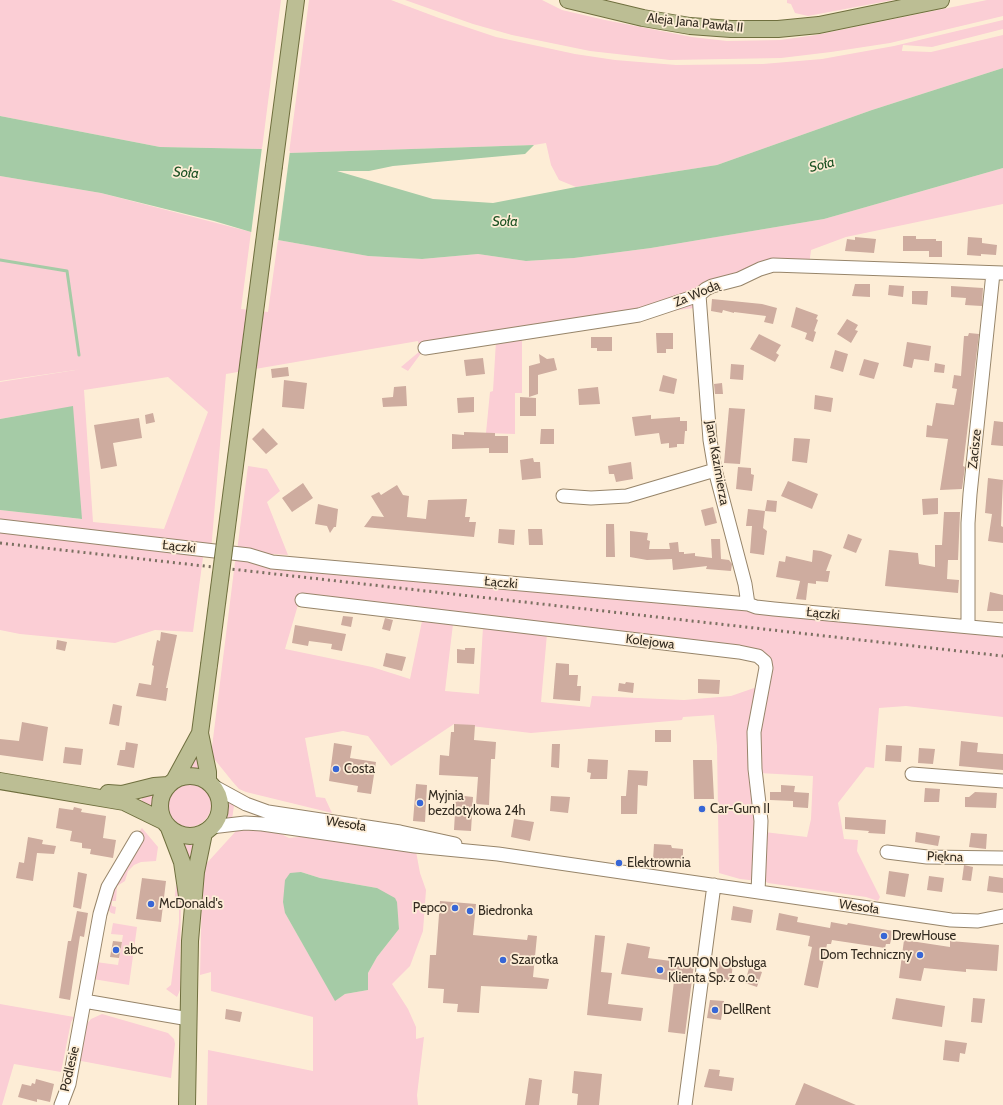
<!DOCTYPE html>
<meta charset="utf-8">
<style>
body{margin:0}
canvas{display:block;background:#fdedd6}
</style>
<canvas width="1003" height="1105"></canvas>
<script>
const g = document.querySelector('canvas').getContext('2d');
g.lineJoin = 'round';
function paint(path, color) { g.fillStyle = color; g.fill(path, 'evenodd'); }
const poly = rows => new Path2D(rows.map(r => 'M' + r).join(''));
function stroke(path, color, width, dash) { g.strokeStyle = color; g.lineWidth = width; g.lineCap = dash ? 'butt' : 'round'; g.setLineDash(dash || []); g.stroke(path); }
function write(font, color, halo, rows, align = 'center') {
  g.font = font + ' Cabin,sans-serif'; g.lineWidth = 3.5; g.setLineDash([]); g.textBaseline = 'middle'; g.strokeStyle = halo; g.fillStyle = color; for (const [text, x, y, turn = 0] of rows) {
    g.save(); g.translate(x, y); g.rotate((+turn || 0) * Math.PI / 180); g.textAlign = isNaN(turn) ? turn : align; if (halo) g.strokeText(text, 0, 0); g.fillText(text, 0, 0); g.restore();
  }
}
const green = poly([
 [0,0,281,0,262,149,160,147,0,116],
 [309,0,391,0,439,18,496,37,575,54,615,60,676,65,763,64,822,59,894,46,1003,20,1003,29,932,47,903,45,902,50,902,51,931,52,1003,35,1003,68,872,110,717,165,576,187,559,180,551,165,546,143,534,145,289,153],
 [405,0,542,0,562,10,605,20,692,37,727,41,780,40,816,35,987,0,1003,0,1003,16,890,43,831,52,781,58,670,60,590,51,512,35,473,24],
 [787,0,893,0,808,16,795,13,791,4,787,3],
 [1003,168,1003,204,846,237,811,250,809,266,773,265,712,286,694,308,639,315,522,335,522,393,515,393,515,434,486,433,490,392,493,391,496,341,425,348,408,371,401,367,420,351,418,341,226,374,211,551,204,550,193,632,155,630,115,643,20,634,0,630,0,510,81,519,28,414,0,419,0,382,82,369,0,381,0,176,101,193,251,232,241,309,268,312,278,240,368,256,422,259,478,254,526,261,574,258,651,248,824,219],
 [168,377,208,412,164,529,93,522,84,390],
 [248,466,267,469,280,491,267,502,288,555,273,554,273,557,237,551],
 [236,554,1003,630,1003,717,906,706,879,708,874,768,866,767,838,803,844,839,858,840,857,851,880,897,878,901,866,897,768,883,765,881,764,832,807,837,811,819,813,776,759,773,758,881,740,879,719,873,717,746,714,715,683,717,682,720,531,733,454,724,391,766,368,736,343,731,305,738,316,797,325,798,332,813,246,792,239,789,232,781,211,755],
 [298,605,422,621,410,679,372,667,285,649],
 [453,624,483,627,479,694,445,691],
 [547,634,749,658,755,661,759,667,757,687,731,696,684,700,592,696,590,707,541,702],
 [194,756,201,758,202,773,188,770],
 '167 805a22 22 0 1 1 44 0a22 22 0 1 1-44 0Z',
 [158,791,155,809,141,803,143,794],
 [223,797,234,806,232,819,219,821,223,811],
 [236,824,262,824,289,838,328,834,415,846,420,873,426,890,423,931,410,966,392,984,408,1009,416,1027,416,1039,424,1037,417,1095,418,1105,207,1105,208,1050,313,1071,313,1017,211,991,211,972,200,975,202,886,206,864,236,831],
 [301,872,320,878,377,888,398,918,399,929,377,957,368,973,368,990,345,994,335,1000,285,913,285,880],
 [142,828,158,847,156,861,141,862,134,865,128,871,125,881,117,886,116,901,112,901,112,906,116,907,115,914,111,913,107,908,108,903,138,833],
 [183,845,197,845,193,857,185,858],
 [181,884,180,990,177,997,166,989,171,985,179,922,179,906,174,905,176,885],
 [113,923,137,927,129,985,93,979,96,962,118,965,123,935,111,934],
 [0,1004,74,1017,71,1022,61,1072,14,1064,2,1105,0,1105],
 [102,1014,168,1033,174,1039,175,1044,171,1078,76,1060,83,1028,91,1019]
]);
const water = poly([
 [1003,68,1003,168,824,219,651,248,574,258,526,261,478,254,422,259,368,256,278,240,214,221,101,193,0,176,0,116,160,147,262,149,289,153,534,145,525,154,393,166,369,171,337,171,433,199,493,203,576,187,717,165,872,110],
 [73,406,82,519,0,510,0,419],
 [301,872,320,878,377,888,395,898,397,902,399,929,377,957,368,973,368,990,345,994,335,1001,285,913,283,902,285,880,290,873]
]);
const pier = poly([
 [262,147,290,151,278,242,251,234]
]);
const stream = poly([
 [0,260,67,271,79,355]
]);
const building = poly([
 [903,236,916,236,916,239,936,239,936,241,942,241,942,257,929,257,929,251,903,251],
 [855,237,876,239,874,253,845,251,847,239,855,240],
 [968,237,982,238,982,243,997,245,996,255,981,254,981,256,967,255],
 [855,284,870,284,870,297,852,296],
 [889,285,904,286,903,297,888,295],
 [951,286,983,288,982,306,965,305,966,298,951,297],
 [912,291,928,291,927,305,912,304],
 [712,299,762,304,777,308,773,324,764,322,766,316,734,312,734,313,723,310,722,313,711,311],
 [796,307,818,315,816,319,818,320,814,331,816,332,813,342,805,339,807,333,791,327],
 [847,319,858,325,855,330,858,331,851,343,837,334],
 [656,333,673,333,673,349,666,349,666,353,657,353],
 [969,333,979,334,963,466,965,467,962,489,940,490,948,439,926,437,927,425,932,426,936,403,954,405,957,389,952,388,954,375,961,376,964,336,968,336],
 [759,334,781,345,776,353,779,355,775,362,750,349],
 [591,337,612,337,612,351,597,351,597,348,591,348],
 [907,342,931,346,929,361,914,359,912,368,903,366],
 [835,350,848,354,843,372,830,368],
 [539,354,547,359,554,358,557,370,538,375,538,394,529,397,529,366,540,363],
 [483,358,485,374,466,376,464,360],
 [864,359,879,363,874,379,859,375],
 [935,363,945,365,944,373,934,372],
 [731,364,744,365,743,380,730,379],
 [288,367,289,376,272,378,271,369],
 [663,375,677,379,674,394,659,391],
 [284,380,307,383,304,409,282,407],
 [722,383,723,394,715,394,714,384],
 [406,386,407,406,383,407,382,398,393,397,394,387],
 [598,387,600,404,579,405,578,389],
 [815,395,833,398,831,412,814,409],
 [474,397,474,412,458,413,457,398],
 [520,397,536,398,536,416,520,416],
 [729,408,745,409,740,464,724,463],
 [153,413,155,422,146,424,145,415],
 [651,415,651,419,680,417,680,421,687,421,687,431,685,431,684,444,677,444,677,447,669,448,669,443,661,444,659,433,635,436,632,417],
 [139,418,142,438,113,443,117,466,101,469,94,425],
 [994,421,1003,422,1003,446,991,445],
 [263,428,278,444,266,454,252,439],
 [541,429,554,429,554,444,540,444],
 [464,432,495,433,495,436,508,436,508,453,489,453,489,448,452,449,452,434,464,435],
 [794,438,810,439,807,463,792,461],
 [533,458,534,462,540,462,541,478,522,480,520,460],
 [631,462,633,479,616,482,614,474,609,474,608,466],
 [738,467,751,468,751,474,754,475,752,491,736,489],
 [988,478,1003,480,1001,526,1003,527,1003,543,988,541,992,514,985,513],
 [788,481,818,494,812,509,781,496],
 [303,483,313,498,292,512,282,498],
 [397,485,403,495,409,496,407,517,426,519,428,500,467,499,465,517,470,517,469,522,476,522,474,537,364,527,372,516,384,517,371,496,379,492,381,495],
 [938,498,938,514,923,515,922,499],
 [767,500,777,501,776,512,765,511],
 [318,504,338,509,336,527,334,527,330,533,327,526,315,524],
 [713,507,717,523,705,526,701,510],
 [748,509,765,511,763,528,767,531,764,555,750,553,752,526,746,526],
 [944,512,960,512,958,560,948,560,947,579,959,580,958,593,885,586,889,550,918,553,919,564,935,567,935,545,942,545],
 [606,524,614,524,615,557,606,557],
 [499,529,515,530,514,545,498,543],
 [528,529,542,529,543,545,529,545],
 [630,531,648,533,647,540,650,541,649,549,670,549,669,543,678,542,679,552,684,552,684,554,695,553,695,556,712,558,711,539,720,539,721,559,729,560,732,564,731,571,706,569,707,566,673,570,672,559,647,560,630,557],
 [848,534,862,539,856,553,843,548],
 [813,550,821,551,832,555,826,571,830,571,828,582,816,581,816,584,808,583,806,600,796,599,800,581,776,577,779,561,785,562,786,556,812,562],
 [990,592,1003,595,1003,611,987,611],
 [343,616,353,617,351,627,341,625],
 [385,618,393,620,390,631,382,629],
 [295,625,346,634,342,651,331,649,332,644,309,641,308,646,292,643],
 [161,632,177,635,166,688,168,688,166,701,136,696,139,683,151,685,154,666,152,665,157,640,160,641],
 [57,640,67,642,65,651,56,649],
 [465,648,475,648,474,664,457,663,457,649,465,650],
 [386,653,406,657,402,671,383,666],
 [556,663,569,664,569,675,578,675,577,686,581,686,580,701,553,699],
 [698,679,720,680,719,694,698,693],
 [626,682,634,683,633,693,618,691,619,683,625,684],
 [113,704,122,706,119,726,109,724],
 [22,722,48,727,43,761,0,755,0,739,19,741],
 [454,724,475,725,474,740,496,742,495,759,491,759,489,805,476,804,478,777,439,775,440,755,449,756,451,732,454,732],
 [655,730,671,730,671,742,655,742],
 [961,741,978,743,977,752,1003,754,1003,770,959,766],
 [126,742,138,744,134,768,117,765,120,750,125,750],
 [334,743,352,746,350,758,376,762,371,794,357,792,358,786,329,781],
 [552,744,560,744,559,768,551,767],
 [886,745,902,746,901,762,885,761],
 [65,747,83,749,81,765,63,763],
 [919,748,935,749,933,764,918,763],
 [588,759,608,760,607,779,590,779,591,773,587,772],
 [693,760,712,760,714,799,694,799],
 [628,770,648,771,647,786,638,785,637,814,621,814,621,796,626,796],
 [416,784,427,785,425,822,413,821],
 [781,785,795,786,794,792,809,793,808,808,793,807,793,801,770,800,770,792,781,792],
 [925,788,940,789,939,802,924,802],
 [975,792,997,793,996,808,965,807,965,797,969,797],
 [456,795,473,797,471,831,454,830],
 [551,796,570,797,568,813,550,811],
 [74,807,82,809,81,812,106,816,103,838,116,840,113,858,90,854,91,849,82,848,82,843,70,841,72,831,56,828,59,808,73,810],
 [845,817,886,820,885,834,868,833,869,831,845,829],
 [514,819,534,822,530,841,511,837],
 [916,832,940,836,938,846,915,842],
 [971,833,987,834,986,849,969,847],
 [28,837,43,840,42,844,56,846,54,854,37,853,33,881,16,878,19,862,24,863],
 [654,844,671,845,672,848,683,849,683,862,653,860],
 [964,865,973,867,971,881,962,880],
 [889,871,909,874,905,897,886,894],
 [78,872,87,874,81,909,73,907],
 [929,876,944,878,942,892,927,890],
 [989,876,1003,878,1003,893,987,891],
 [142,878,166,881,161,922,136,919],
 [440,901,476,904,473,935,527,940,528,935,537,936,533,977,549,979,547,989,481,986,479,1013,457,1012,458,1004,443,1003,444,989,428,988,430,955,436,955],
 [733,906,753,910,751,923,731,920],
 [77,911,88,913,84,937,80,936,70,1000,59,998,68,941,71,941],
 [779,913,798,917,797,922,830,928,831,922,847,925,848,923,893,931,890,944,886,944,885,948,832,940,831,944,827,944,818,988,804,985,812,947,808,946,810,936,776,930],
 [595,935,605,936,601,972,612,973,608,1004,643,1008,641,1021,587,1015],
 [904,940,950,947,950,941,999,945,997,971,966,969,966,972,924,968,921,981,899,978],
 [113,941,122,942,119,958,110,957],
 [627,943,650,947,648,958,694,964,685,1034,668,1032,674,981,621,974],
 [717,961,733,963,731,981,716,979],
 [749,968,762,972,757,987,745,983],
 [896,998,945,1006,942,1027,892,1019],
 [973,998,985,999,982,1023,971,1022],
 [710,1000,724,1001,721,1020,707,1018],
 [226,1009,242,1012,240,1022,225,1019],
 [945,1040,967,1043,965,1054,960,1053,959,1062,943,1060],
 [709,1069,720,1070,719,1076,734,1078,732,1091,704,1087],
 [574,1071,602,1074,599,1105,577,1105,578,1094,572,1093],
 [529,1078,542,1080,539,1105,525,1105],
 [36,1079,54,1084,50,1102,37,1099,37,1102,18,1097,22,1084,31,1086,32,1083,35,1084],
 [804,1083,856,1105,795,1105]
]);
const minor = poly([
 [699,295,710,440,715,470,745,584,748,604],
 [425,348,639,315,699,295,706,289,712,286,739,279,760,269,773,265,1003,273],
 [563,496,591,498,627,496,715,470],
 [0,526,249,555,272,562,748,604,756,607,774,609,1003,630],
 [302,600,739,652,758,656,765,662,766,668,754,732,755,769,761,821,758,892],
 [968,626,968,523,970,494,993,273],
 [912,774,1003,781],
 [213,786,246,804,268,812,400,832,455,844],
 [211,827,245,823,262,824,415,846,498,854,951,920,978,921,1003,916],
 [887,852,927,857,1003,858],
 [84,1001,189,1019],
 [61,1105,69,1084,100,914,108,887,137,838],
 [685,1105,714,885]
]);
const major = poly([
 [568,0,643,18,690,26,731,29,778,29,819,25,941,0],
 [274,166,296,0],
 '160 806a30 30 0 1 1 60 0a30 30 0 1 1-60 0Z',
 [175,779,200,733],
 [0,781,124,802,163,821],
 [208,782,208,772,200,733,209,665],
 [108,793,122,794,154,786,168,785],
 [169,828,182,862,187,896],
 [187,1105,190,941,196,872,204,833]
]);
const rail = poly([
 [0,543,1003,656]
]);
const majorBridge = poly([
 [209,665,274,166]
]);
const markers = [
 [336,769,4,"#3766d6"],
 [420,803,4,"#3766d6"],
 [702,809,4,"#3766d6"],
 [619,863,4,"#3766d6"],
 [151,904,4,"#3766d6"],
 [455,908,4,"#3766d6"],
 [470,911,4,"#3766d6"],
 [884,936,4,"#3766d6"],
 [116,950,4,"#3766d6"],
 [920,955,4,"#3766d6"],
 [503,960,4,"#3766d6"],
 [660,970,4,"#3766d6"],
 [715,1010,4,"#3766d6"]
];
const streetNames = [
 ["Aleja Jana Pawła II",695,23,6],
 ["Za Wodą",697,294,-23],
 ["Zacisze",975,449,-84],
 ["Jana Kazimierza",717,463,80],
 ["Łączki",179,547,6],
 ["Łączki",501,583,5],
 ["Łączki",823,614,6],
 ["Kolejowa",650,642,7],
 ["Wesoła",346,824,9],
 ["Piękna",945,857,2],
 ["Wesoła",859,907,8],
 ["Podlesie",70,1069,-77]
];
const poiNames = [
 ["Costa",344,769],
 ["Myjnia",428,796],
 ["bezdotykowa 24h",428,811],
 ["Car-Gum II",710,809],
 ["Elektrownia",627,863],
 ["McDonald's",159,904],
 ["Pepco",447,908,"right"],
 ["Biedronka",478,911],
 ["DrewHouse",892,936],
 ["abc",124,950],
 ["Dom Techniczny",912,955,"right"],
 ["Szarotka",511,960],
 ["TAURON Obsługa",668,963],
 ["Klienta Sp. z o.o.",668,978],
 ["DellRent",723,1010]
];
const waterNames = [
 ["Soła",822,165,-14],
 ["Soła",186,173,4],
 ["Soła",505,222]
];
paint(green, '#fbced5');
paint(water, '#a5cba6');
paint(pier, '#fdedd6');
stroke(stream, '#a5cba6', 3);
paint(building, '#ceac9f');
stroke(minor, '#97856a', 15);
stroke(major, '#6f6f3e', 18);
stroke(minor, '#fff', 13);
stroke(major, '#bcbe94', 16);
stroke(rail, '#7b7061', 3, [2, 4]);
stroke(majorBridge, '#6f6f3e', 18, []);
stroke(majorBridge, '#bcbe94', 16);
for (const [x, y, r, color] of markers) { const dot = new Path2D(); dot.arc(x, y, r, 0, 2 * Math.PI); g.fillStyle = color; g.fill(dot); stroke(dot, '#fdedd6', 1.5); }
write('13px', '#342c21', '#fdedd6', streetNames);
write('13px', '#342c21', '#fdedd6', poiNames, 'left');
write('italic 14px', '#1d5223', '#fdedd6', waterNames);
</script>
